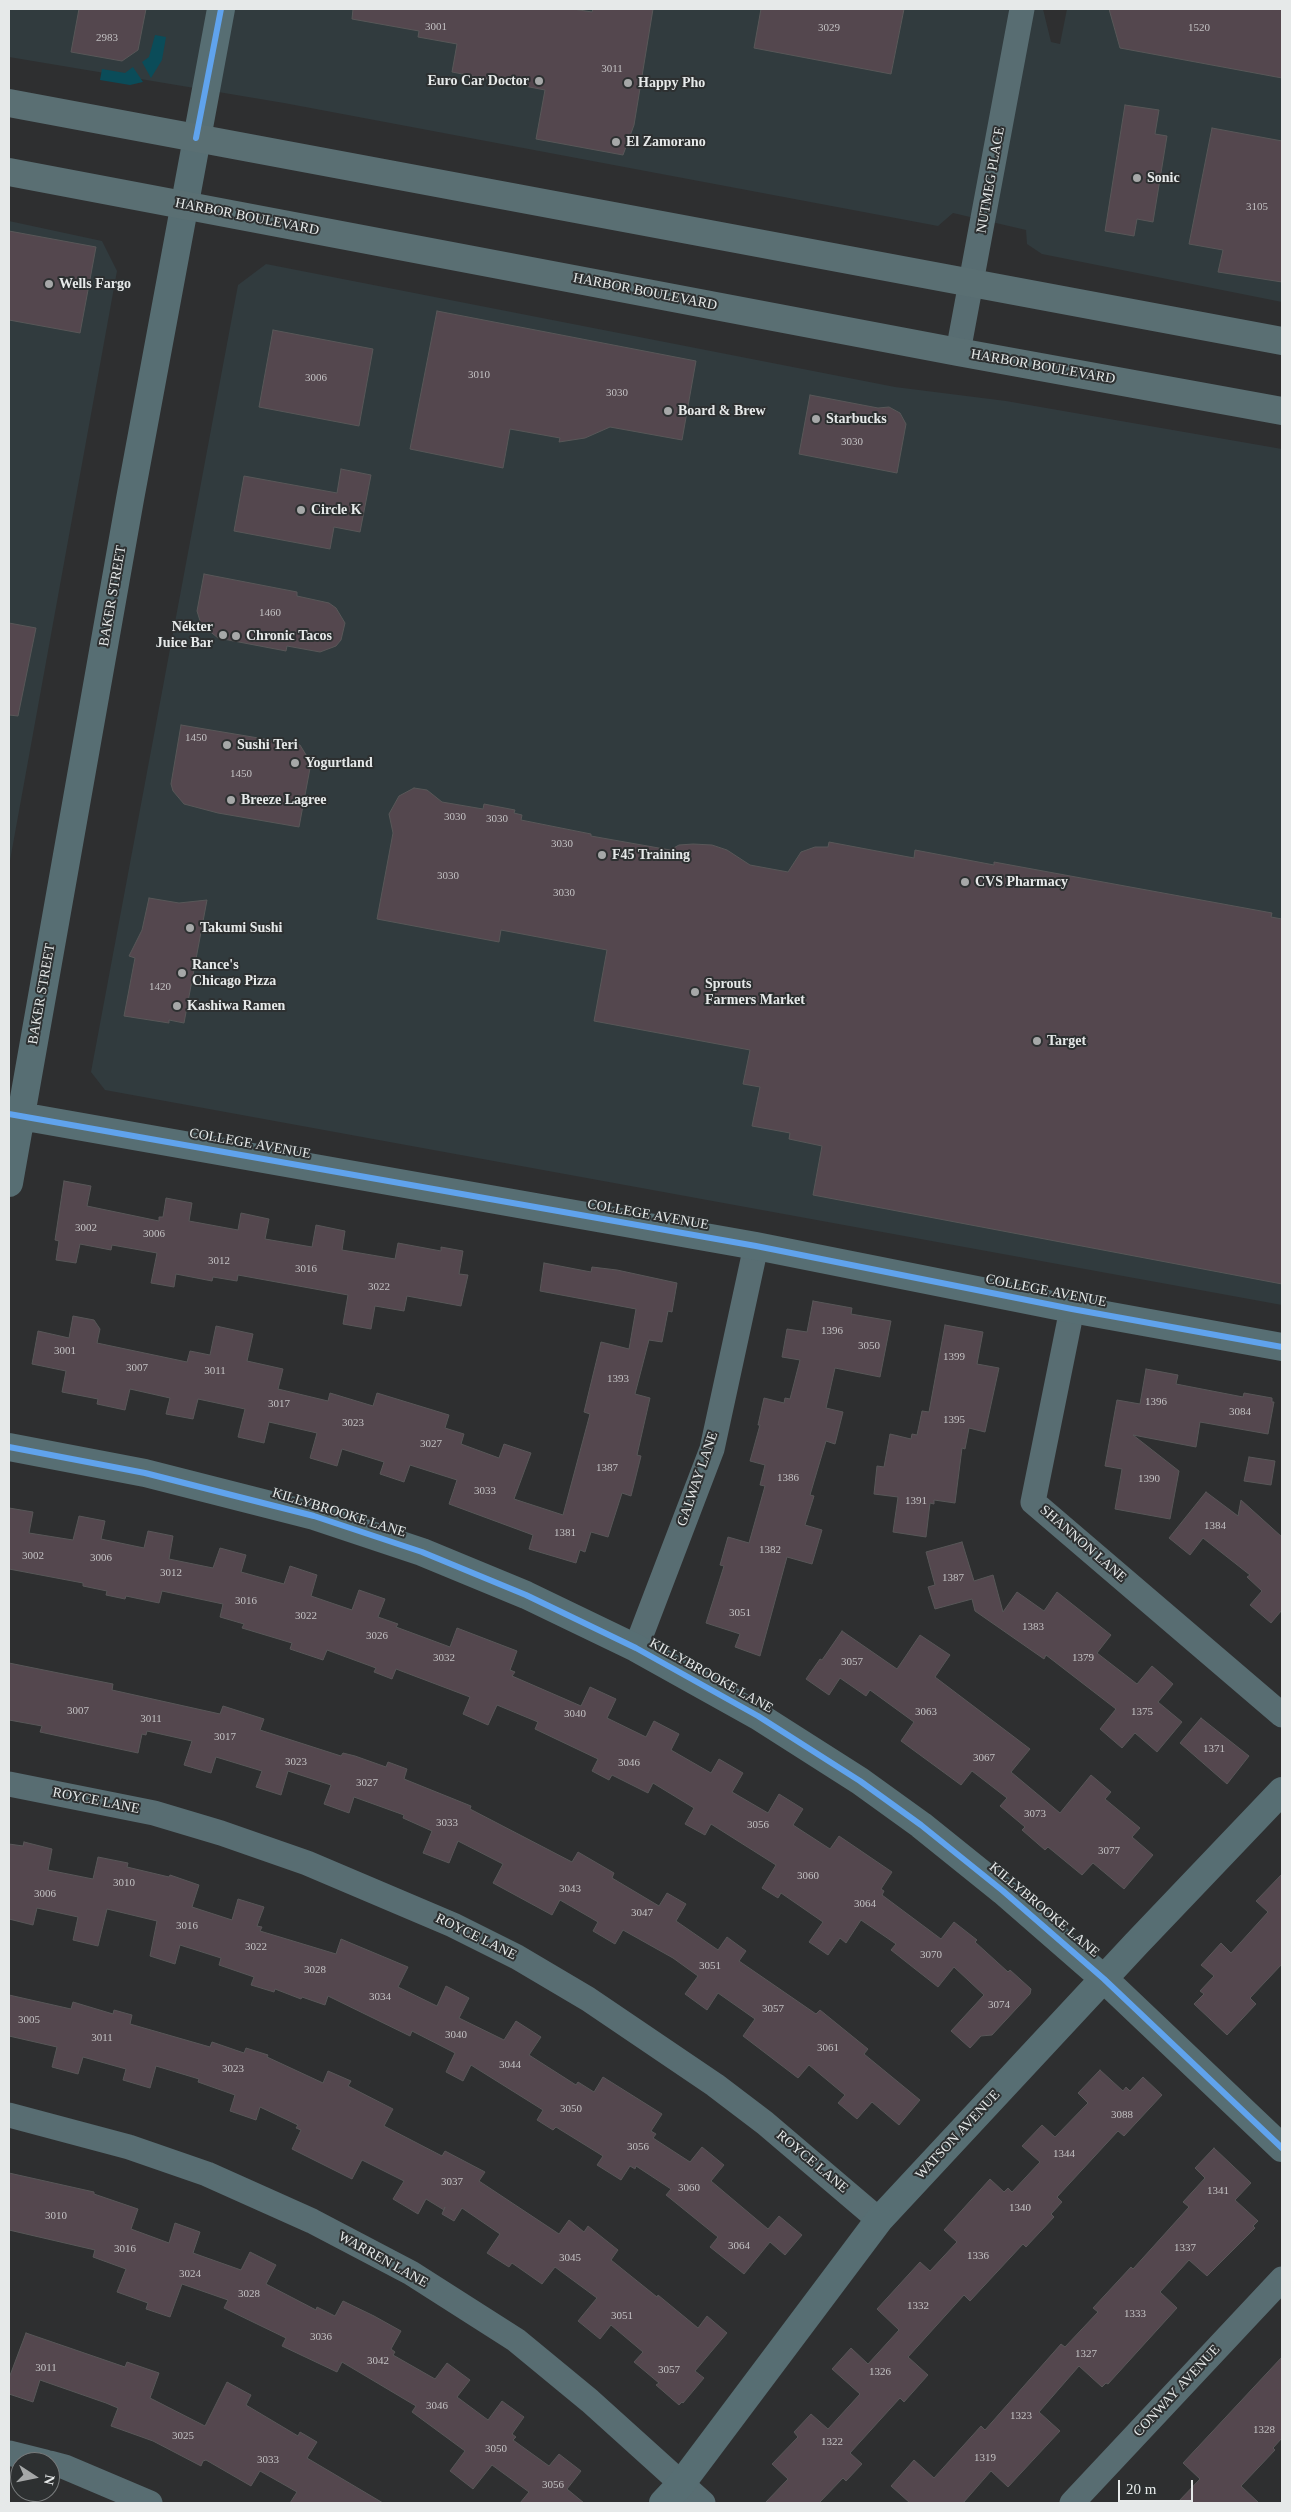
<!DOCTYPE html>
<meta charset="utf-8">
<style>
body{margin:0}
#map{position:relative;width:1291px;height:2512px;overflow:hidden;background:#2e2f30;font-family:Georgia,serif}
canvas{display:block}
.frame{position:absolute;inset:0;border:10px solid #e6e9e9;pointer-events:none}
.north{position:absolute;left:10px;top:2452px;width:50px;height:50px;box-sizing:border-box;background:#2d3031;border:1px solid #777a7b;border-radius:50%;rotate:101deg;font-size:14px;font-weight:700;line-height:20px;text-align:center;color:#e6e9e9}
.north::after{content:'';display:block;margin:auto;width:18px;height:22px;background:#a6a8a8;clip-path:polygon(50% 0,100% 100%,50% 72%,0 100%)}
.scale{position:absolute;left:1118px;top:2480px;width:75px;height:22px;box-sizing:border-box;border:2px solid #e6e9e9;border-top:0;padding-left:6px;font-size:15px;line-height:18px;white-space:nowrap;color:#e6e9e9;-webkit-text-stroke:4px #2d3031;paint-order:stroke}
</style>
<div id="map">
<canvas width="1291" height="2512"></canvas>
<div class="frame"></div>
<div class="north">N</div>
<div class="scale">20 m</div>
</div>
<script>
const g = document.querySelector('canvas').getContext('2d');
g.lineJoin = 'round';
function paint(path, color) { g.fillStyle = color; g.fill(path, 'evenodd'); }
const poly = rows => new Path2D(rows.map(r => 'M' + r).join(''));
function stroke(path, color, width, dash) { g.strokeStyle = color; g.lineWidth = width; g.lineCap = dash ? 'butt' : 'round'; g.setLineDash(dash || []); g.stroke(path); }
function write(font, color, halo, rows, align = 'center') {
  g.font = font + ' Georgia,serif'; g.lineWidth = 4; g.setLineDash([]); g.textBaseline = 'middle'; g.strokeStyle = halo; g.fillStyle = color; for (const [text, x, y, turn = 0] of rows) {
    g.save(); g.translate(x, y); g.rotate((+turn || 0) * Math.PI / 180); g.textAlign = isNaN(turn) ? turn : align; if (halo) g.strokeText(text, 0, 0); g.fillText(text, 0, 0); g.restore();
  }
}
const built = poly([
 [9,9,1043,9,1051,42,1060,44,1067,9,1282,9,1282,302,1042,254,1027,244,1026,230,953,213,938,226,284,103,9,57],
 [9,221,102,241,117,271,9,866],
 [266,264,895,387,1006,401,1282,449,1282,1305,105,1090,91,1072,238,285]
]);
const green = poly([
 [155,35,166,37,162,60,151,78,142,62,149,57],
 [133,67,143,82,130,85,100,80,102,69,125,73]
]);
const building = poly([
 [79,9,146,9,138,50,122,61,71,52,79,9],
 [353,9,573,9,592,12,593,9,653,9,634,125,623,155,536,139,545,90,452,72,457,44,418,37,419,31,352,19,353,9],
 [761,9,904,9,891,74,754,48,761,9],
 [1109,9,1282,9,1282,78,1120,48,1109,9],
 [1125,105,1159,110,1155,134,1167,136,1153,222,1137,219,1134,236,1105,231,1125,105],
 [1212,128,1282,141,1282,282,1218,272,1223,250,1189,244,1212,128],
 [9,231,96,247,80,333,9,320,9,231],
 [437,311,696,361,682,440,610,427,585,438,559,442,560,438,510,429,503,468,410,449,437,311],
 [273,330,373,349,359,426,259,407,273,330],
 [810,395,878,408,889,407,900,413,906,424,897,473,799,454,810,395],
 [341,469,371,475,360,532,334,527,330,549,234,531,244,476,337,493,341,469],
 [204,574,297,592,297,596,329,603,336,608,345,623,341,640,336,646,320,652,287,646,286,651,218,638,201,624,197,611,204,574],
 [9,623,36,628,18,716,9,715,9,623],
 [181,725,300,745,311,763,299,827,218,813,184,804,173,791,171,784,181,725],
 [414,788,427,790,442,802,483,809,484,804,515,810,514,813,522,815,521,820,591,834,591,836,670,850,679,845,693,844,712,845,727,850,750,865,788,872,801,852,815,847,828,847,829,842,914,858,915,850,994,865,994,862,1272,913,1271,917,1282,919,1282,1284,813,1195,822,1146,789,1139,790,1133,752,1126,760,1087,743,1084,750,1050,594,1021,607,950,501,930,499,942,377,919,393,833,389,814,399,796,414,788],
 [149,898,179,903,207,900,184,1023,169,1020,169,1023,124,1016,135,958,129,956,142,930,149,898],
 [64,1181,91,1186,87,1206,159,1221,159,1217,163,1217,166,1198,192,1203,189,1221,238,1230,241,1213,269,1219,265,1239,312,1247,316,1225,345,1231,342,1250,395,1259,398,1243,441,1251,441,1247,463,1251,459,1274,468,1275,461,1306,407,1296,404,1311,375,1306,371,1329,343,1324,348,1295,238,1275,237,1281,213,1277,212,1281,176,1274,174,1287,151,1283,157,1253,112,1245,111,1250,80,1244,76,1263,56,1260,59,1241,55,1240,64,1181],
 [544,1263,591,1272,592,1267,617,1270,677,1283,672,1312,668,1311,662,1342,649,1340,635,1394,650,1398,637,1455,641,1456,631,1496,622,1493,608,1537,591,1532,585,1552,580,1550,576,1563,529,1549,533,1535,449,1504,457,1480,410,1465,404,1482,380,1474,384,1462,342,1449,337,1466,310,1458,317,1433,269,1422,264,1443,238,1437,245,1409,198,1399,193,1419,166,1414,170,1398,130,1389,125,1410,97,1404,98,1399,62,1392,66,1371,32,1364,38,1331,69,1338,73,1316,94,1320,100,1329,97,1343,187,1362,190,1351,210,1355,216,1326,253,1334,247,1361,283,1369,278,1389,328,1401,330,1393,373,1406,377,1393,449,1415,445,1428,464,1434,461,1444,499,1458,504,1444,531,1453,514,1499,563,1515,590,1414,584,1412,601,1342,629,1349,636,1309,540,1291,544,1263],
 [813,1301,852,1308,851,1314,891,1321,880,1377,835,1368,826,1408,843,1412,835,1444,826,1441,810,1495,814,1496,805,1525,822,1530,812,1564,787,1557,760,1656,735,1647,740,1634,706,1623,724,1566,720,1565,728,1537,749,1543,765,1486,760,1485,765,1465,750,1461,760,1425,758,1425,764,1398,784,1403,785,1398,790,1399,800,1360,782,1357,787,1329,807,1332,813,1301],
 [945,1325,983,1332,977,1364,999,1368,985,1432,969,1428,965,1449,962,1448,955,1503,934,1500,934,1504,930,1503,926,1537,893,1532,898,1497,874,1494,877,1466,884,1467,890,1434,911,1439,912,1434,917,1435,922,1411,929,1412,945,1325],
 [1146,1369,1178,1375,1176,1384,1243,1397,1244,1393,1272,1398,1272,1402,1274,1402,1268,1434,1200,1422,1196,1447,1133,1435,1179,1471,1170,1519,1115,1509,1122,1469,1105,1466,1117,1400,1140,1404,1146,1369],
 [1249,1457,1275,1461,1271,1485,1244,1481,1249,1457],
 [1206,1492,1238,1516,1241,1500,1282,1537,1282,1610,1271,1623,1250,1605,1262,1591,1247,1577,1250,1575,1203,1538,1190,1555,1169,1538,1206,1492],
 [9,1508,33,1512,29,1533,73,1540,79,1516,105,1521,101,1539,144,1548,148,1531,173,1536,169,1559,213,1568,220,1548,246,1555,241,1572,284,1584,290,1566,317,1575,311,1596,352,1610,359,1590,385,1599,378,1617,398,1624,396,1627,450,1647,457,1628,517,1651,510,1670,515,1672,512,1676,581,1706,590,1687,616,1699,607,1718,646,1737,654,1721,679,1734,671,1750,711,1773,719,1759,743,1773,732,1792,768,1813,779,1794,803,1809,793,1825,830,1849,839,1836,892,1872,881,1889,884,1891,882,1895,941,1939,954,1922,977,1940,975,1942,1008,1972,1010,1970,1031,1989,1030,1994,992,2035,981,2036,970,2048,951,2031,984,1995,954,1967,938,1987,891,1950,896,1944,861,1920,846,1943,840,1938,828,1955,809,1942,823,1922,781,1893,778,1898,762,1888,776,1865,711,1824,705,1835,685,1824,694,1808,653,1783,648,1793,612,1775,609,1780,592,1771,598,1759,535,1729,538,1722,497,1705,488,1725,463,1714,470,1697,396,1669,392,1679,374,1672,376,1668,327,1650,323,1660,290,1649,292,1643,242,1628,244,1624,220,1617,223,1604,162,1591,159,1603,126,1596,125,1599,106,1595,107,1591,83,1586,83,1583,9,1569,9,1508],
 [962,1542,974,1581,993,1575,1003,1612,1017,1592,1044,1611,1057,1592,1111,1635,1097,1653,1137,1684,1152,1666,1173,1684,1158,1702,1182,1722,1157,1752,1135,1733,1122,1748,1100,1729,1116,1709,1046,1655,1044,1659,975,1611,972,1599,935,1609,928,1587,935,1585,926,1552,962,1542],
 [842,1631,897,1669,920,1635,950,1655,935,1677,1030,1749,1011,1772,1060,1813,1091,1775,1111,1792,1105,1799,1140,1828,1132,1837,1153,1855,1124,1889,1093,1863,1082,1875,1048,1847,1045,1850,1022,1830,1025,1827,1000,1806,1007,1798,972,1771,961,1785,901,1741,914,1722,870,1690,866,1696,840,1678,829,1695,806,1679,820,1659,822,1660,842,1631],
 [9,1663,113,1684,112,1690,220,1714,223,1706,264,1719,260,1730,341,1756,343,1753,355,1756,386,1767,388,1762,407,1769,404,1779,471,1806,470,1809,572,1862,578,1852,614,1873,612,1878,659,1906,667,1893,686,1904,676,1921,718,1950,727,1937,746,1951,739,1961,816,2014,820,2010,868,2049,864,2054,920,2100,899,2125,872,2102,857,2119,838,2103,845,2095,809,2065,798,2078,743,2036,755,2019,718,1993,707,2010,685,1994,698,1976,673,1958,623,1930,615,1944,593,1931,598,1922,560,1900,552,1915,493,1883,503,1864,458,1841,449,1863,423,1853,432,1831,403,1818,404,1815,354,1797,349,1813,324,1804,331,1785,288,1771,281,1795,256,1787,262,1771,216,1757,211,1773,184,1765,192,1741,147,1731,146,1735,142,1734,138,1753,40,1732,42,1726,9,1720,9,1663],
 [1201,1718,1249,1756,1227,1784,1180,1743,1201,1718],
 [24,1842,52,1849,48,1870,93,1879,98,1857,128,1863,127,1867,169,1877,170,1875,199,1885,192,1907,232,1920,238,1899,264,1907,257,1926,262,1927,260,1931,336,1954,341,1939,408,1967,398,1987,437,2006,446,1986,469,1998,459,2018,504,2040,516,2021,541,2037,529,2055,576,2085,578,2082,594,2092,603,2077,662,2114,651,2131,656,2134,653,2138,690,2162,702,2147,724,2165,711,2181,768,2229,779,2216,802,2235,785,2255,770,2242,744,2274,710,2247,718,2237,666,2195,671,2189,636,2166,635,2169,630,2166,621,2180,597,2165,603,2156,556,2127,553,2130,537,2120,543,2110,471,2065,463,2081,446,2072,455,2053,412,2031,410,2036,328,1996,325,2005,302,1997,301,1999,275,1989,274,1992,251,1985,254,1977,219,1965,221,1958,180,1945,175,1964,150,1956,157,1921,107,1909,98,1946,73,1940,78,1917,37,1908,33,1925,9,1919,9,1844,23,1846,24,1842],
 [1282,1874,1282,1964,1250,1998,1256,2004,1227,2035,1194,2004,1204,1994,1200,1991,1214,1976,1201,1965,1221,1943,1231,1953,1268,1912,1256,1901,1282,1874],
 [9,1995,71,2009,73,2002,113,2014,114,2010,132,2015,130,2024,210,2047,212,2042,244,2053,246,2048,268,2055,267,2057,323,2083,328,2071,351,2081,348,2086,393,2109,384,2126,442,2156,445,2151,485,2172,479,2181,559,2234,569,2220,584,2232,588,2226,618,2250,611,2260,657,2297,658,2295,698,2328,707,2316,727,2333,695,2371,704,2378,683,2403,682,2402,679,2405,656,2385,659,2383,634,2362,643,2352,611,2325,600,2339,578,2321,597,2298,555,2267,542,2284,512,2263,509,2267,487,2253,500,2234,462,2208,454,2221,442,2214,445,2207,444,2210,426,2199,418,2214,393,2199,404,2181,362,2160,352,2179,292,2149,301,2130,296,2128,298,2125,260,2107,256,2120,230,2111,235,2095,198,2082,199,2079,156,2066,150,2088,123,2080,126,2069,83,2057,78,2074,52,2067,57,2047,9,2036,9,1995],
 [1100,2070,1123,2091,1126,2087,1130,2091,1143,2077,1162,2095,1124,2136,1118,2131,1057,2197,1062,2202,1051,2214,1054,2217,1026,2247,1023,2244,970,2301,964,2295,908,2357,928,2375,904,2402,900,2398,850,2453,862,2464,846,2481,843,2478,819,2503,765,2503,788,2479,772,2464,798,2437,794,2432,811,2414,828,2429,860,2394,832,2369,851,2348,868,2364,899,2330,877,2309,920,2262,930,2271,957,2242,944,2230,990,2179,1004,2192,1008,2188,1012,2192,1040,2162,1022,2146,1042,2125,1055,2137,1088,2103,1078,2093,1100,2070],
 [1214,2148,1251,2183,1235,2200,1258,2221,1253,2226,1255,2228,1207,2276,1189,2260,1160,2292,1177,2308,1108,2384,1106,2383,1102,2387,1079,2366,1039,2412,1060,2431,1008,2487,991,2471,963,2503,910,2503,891,2486,914,2460,934,2478,981,2426,985,2430,1061,2344,1065,2347,1098,2312,1093,2308,1131,2267,1133,2269,1189,2207,1183,2202,1205,2178,1195,2168,1214,2148],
 [9,2173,94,2192,94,2194,138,2209,131,2229,169,2243,175,2223,200,2232,193,2253,241,2270,250,2252,276,2265,266,2284,316,2310,317,2307,335,2316,343,2301,374,2316,401,2331,391,2349,395,2352,393,2355,435,2379,447,2363,470,2380,457,2397,488,2420,502,2401,524,2417,512,2434,516,2437,513,2440,549,2466,559,2454,581,2471,567,2489,584,2503,520,2503,529,2492,492,2465,473,2489,450,2471,465,2451,412,2412,416,2406,342,2362,337,2372,282,2346,286,2338,224,2308,228,2300,182,2284,170,2317,146,2309,148,2303,117,2292,126,2269,93,2257,95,2250,9,2230,9,2173],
 [26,2333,125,2367,127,2362,159,2373,150,2398,205,2426,227,2382,251,2395,246,2405,298,2436,300,2432,317,2442,307,2458,383,2503,290,2503,297,2492,260,2471,251,2486,206,2460,203,2461,201,2466,153,2441,111,2426,118,2408,106,2403,40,2380,33,2402,9,2394,9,2378,26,2333],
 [1282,2357,1282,2438,1273,2448,1275,2450,1241,2486,1259,2503,1177,2503,1200,2479,1183,2463,1282,2357]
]);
const street = poly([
 [958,352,1022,9],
 [1072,1309,1033,1502,1282,1715],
 [636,1648,712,1449,756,1246],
 [9,1784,154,1813,221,1833,307,1863,453,1925,517,1957,588,1999,715,2085,765,2123,879,2220],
 [9,2115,129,2147,207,2174,312,2221,411,2273,516,2340,590,2401,703,2503],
 [9,2453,45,2462],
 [50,2463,65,2467,150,2503],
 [1072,2503,1282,2279]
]);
const secondary = poly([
 [9,1114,756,1246,1072,1309,1282,1347],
 [9,1183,130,499,221,9],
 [9,1447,145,1473,314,1516,422,1552,526,1595,636,1648,758,1716,860,1781,921,1825,1003,1891,1104,1979,1282,2148],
 [663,2503,681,2484,879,2220,1136,1944,1282,1791]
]);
const primary = poly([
 [9,103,1282,341],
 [9,172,958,352,1282,411]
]);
const cycleway = poly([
 [196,138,221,9],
 [9,1114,756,1246,1072,1309,1282,1347],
 [9,1447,145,1473,314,1516,422,1552,526,1595,636,1648,758,1716,860,1781,921,1825,1003,1891,1104,1979,1282,2148]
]);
const markers = [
 [539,81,5,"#a6a8a8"],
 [628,83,5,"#a6a8a8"],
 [616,142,5,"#a6a8a8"],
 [1137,178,5,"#a6a8a8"],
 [49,284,5,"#a6a8a8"],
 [668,411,5,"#a6a8a8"],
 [816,419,5,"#a6a8a8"],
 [301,510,5,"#a6a8a8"],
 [223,635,5,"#a6a8a8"],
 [236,636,5,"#a6a8a8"],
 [227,745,5,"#a6a8a8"],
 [295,763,5,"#a6a8a8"],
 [231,800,5,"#a6a8a8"],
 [602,855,5,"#a6a8a8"],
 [965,882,5,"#a6a8a8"],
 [190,928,5,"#a6a8a8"],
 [182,973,5,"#a6a8a8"],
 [695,992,5,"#a6a8a8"],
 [177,1006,5,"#a6a8a8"],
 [1037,1041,5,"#a6a8a8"]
];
const numberNames = [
 ["3001",436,27],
 ["3029",829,28],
 ["1520",1199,28],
 ["2983",107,38],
 ["3011",612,69],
 ["3105",1257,207],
 ["3010",479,375],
 ["3006",316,378],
 ["3030",617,393],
 ["3030",852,442],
 ["1460",270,613],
 ["1450",196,738],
 ["1450",241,774],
 ["3030",455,817],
 ["3030",497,819],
 ["3030",562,844],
 ["3030",448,876],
 ["3030",564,893],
 ["1420",160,987],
 ["3002",86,1228],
 ["3006",154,1234],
 ["3012",219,1261],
 ["3016",306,1269],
 ["3022",379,1287],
 ["1396",832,1331],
 ["3050",869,1346],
 ["3001",65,1351],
 ["1399",954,1357],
 ["3007",137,1368],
 ["3011",215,1371],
 ["1393",618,1379],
 ["1396",1156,1402],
 ["3017",279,1404],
 ["3084",1240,1412],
 ["1395",954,1420],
 ["3023",353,1423],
 ["3027",431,1444],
 ["1387",607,1468],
 ["1386",788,1478],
 ["1390",1149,1479],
 ["3033",485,1491],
 ["1391",916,1501],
 ["1384",1215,1526],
 ["1381",565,1533],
 ["1382",770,1550],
 ["3002",33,1556],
 ["3006",101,1558],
 ["3012",171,1573],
 ["1387",953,1578],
 ["3016",246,1601],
 ["3051",740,1613],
 ["3022",306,1616],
 ["1383",1033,1627],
 ["3026",377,1636],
 ["3032",444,1658],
 ["1379",1083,1658],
 ["3057",852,1662],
 ["3007",78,1711],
 ["3063",926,1712],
 ["1375",1142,1712],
 ["3040",575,1714],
 ["3011",151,1719],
 ["3017",225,1737],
 ["1371",1214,1749],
 ["3067",984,1758],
 ["3023",296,1762],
 ["3046",629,1763],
 ["3027",367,1783],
 ["3073",1035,1814],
 ["3033",447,1823],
 ["3056",758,1825],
 ["3077",1109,1851],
 ["3060",808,1876],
 ["3010",124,1883],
 ["3043",570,1889],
 ["3006",45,1894],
 ["3064",865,1904],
 ["3047",642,1913],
 ["3016",187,1926],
 ["3022",256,1947],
 ["3070",931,1955],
 ["3051",710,1966],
 ["3028",315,1970],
 ["3034",380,1997],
 ["3074",999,2005],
 ["3057",773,2009],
 ["3005",29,2020],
 ["3040",456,2035],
 ["3011",102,2038],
 ["3061",828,2048],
 ["3044",510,2065],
 ["3023",233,2069],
 ["3050",571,2109],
 ["3088",1122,2115],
 ["3056",638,2147],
 ["1344",1064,2154],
 ["3037",452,2182],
 ["3060",689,2188],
 ["1341",1218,2191],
 ["1340",1020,2208],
 ["3010",56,2216],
 ["3064",739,2246],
 ["1337",1185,2248],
 ["3016",125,2249],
 ["1336",978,2256],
 ["3045",570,2258],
 ["3024",190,2274],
 ["3028",249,2294],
 ["1332",918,2306],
 ["1333",1135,2314],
 ["3051",622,2316],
 ["3036",321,2337],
 ["1327",1086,2354],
 ["3042",378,2361],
 ["3011",46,2368],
 ["3057",669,2370],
 ["1326",880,2372],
 ["3046",437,2406],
 ["1323",1021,2416],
 ["1328",1264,2430],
 ["3025",183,2436],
 ["1322",832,2442],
 ["3050",496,2449],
 ["1319",985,2458],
 ["3033",268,2460],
 ["3056",553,2485]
];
const poiNames = [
 ["Euro Car Doctor",529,81,"right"],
 ["Happy Pho",638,83],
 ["El Zamorano",626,142],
 ["Sonic",1147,178],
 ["Wells Fargo",59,284],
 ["Board & Brew",678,411],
 ["Starbucks",826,419],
 ["Circle K",311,510],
 ["Nékter",213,627,"right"],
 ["Juice Bar",213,643,"right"],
 ["Chronic Tacos",246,636],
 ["Sushi Teri",237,745],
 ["Yogurtland",305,763],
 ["Breeze Lagree",241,800],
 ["F45 Training",612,855],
 ["CVS Pharmacy",975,882],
 ["Takumi Sushi",200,928],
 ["Rance's",192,965],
 ["Chicago Pizza",192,981],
 ["Sprouts",705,984],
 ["Farmers Market",705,1000],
 ["Kashiwa Ramen",187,1006],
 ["Target",1047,1041]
];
const streetNames = [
 ["NUTMEG PLACE",991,180,-80],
 ["HARBOR BOULEVARD",247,217,11],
 ["HARBOR BOULEVARD",645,292,11],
 ["HARBOR BOULEVARD",1043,367,10],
 ["BAKER STREET",113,596,-80],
 ["BAKER STREET",42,994,-80],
 ["COLLEGE AVENUE",250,1144,10],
 ["COLLEGE AVENUE",648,1215,10],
 ["COLLEGE AVENUE",1046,1291,11],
 ["GALWAY LANE",698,1479,-71],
 ["KILLYBROOKE LANE",339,1513,17],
 ["SHANNON LANE",1083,1544,41],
 ["KILLYBROOKE LANE",711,1676,29],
 ["ROYCE LANE",96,1801,11],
 ["KILLYBROOKE LANE",1044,1910,40],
 ["ROYCE LANE",476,1937,26],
 ["WATSON AVENUE",958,2135,-47],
 ["ROYCE LANE",812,2162,40],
 ["WARREN LANE",383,2260,29],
 ["CONWAY AVENUE",1177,2391,-47]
];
paint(built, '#313b3e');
paint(green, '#0b4c59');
paint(building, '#54474e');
stroke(building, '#585758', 1);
stroke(street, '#586d72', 25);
stroke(secondary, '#576e73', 28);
stroke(primary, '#5a6f73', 28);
stroke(cycleway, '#60a3ed', 6);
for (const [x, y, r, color] of markers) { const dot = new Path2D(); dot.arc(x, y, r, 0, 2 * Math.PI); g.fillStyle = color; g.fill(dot); stroke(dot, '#2d3031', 2); }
write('11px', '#c2c0c2', null, numberNames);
write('bold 14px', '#e6e9e9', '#2d3031', poiNames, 'left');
write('14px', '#e6e9e9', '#2d3031', streetNames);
</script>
